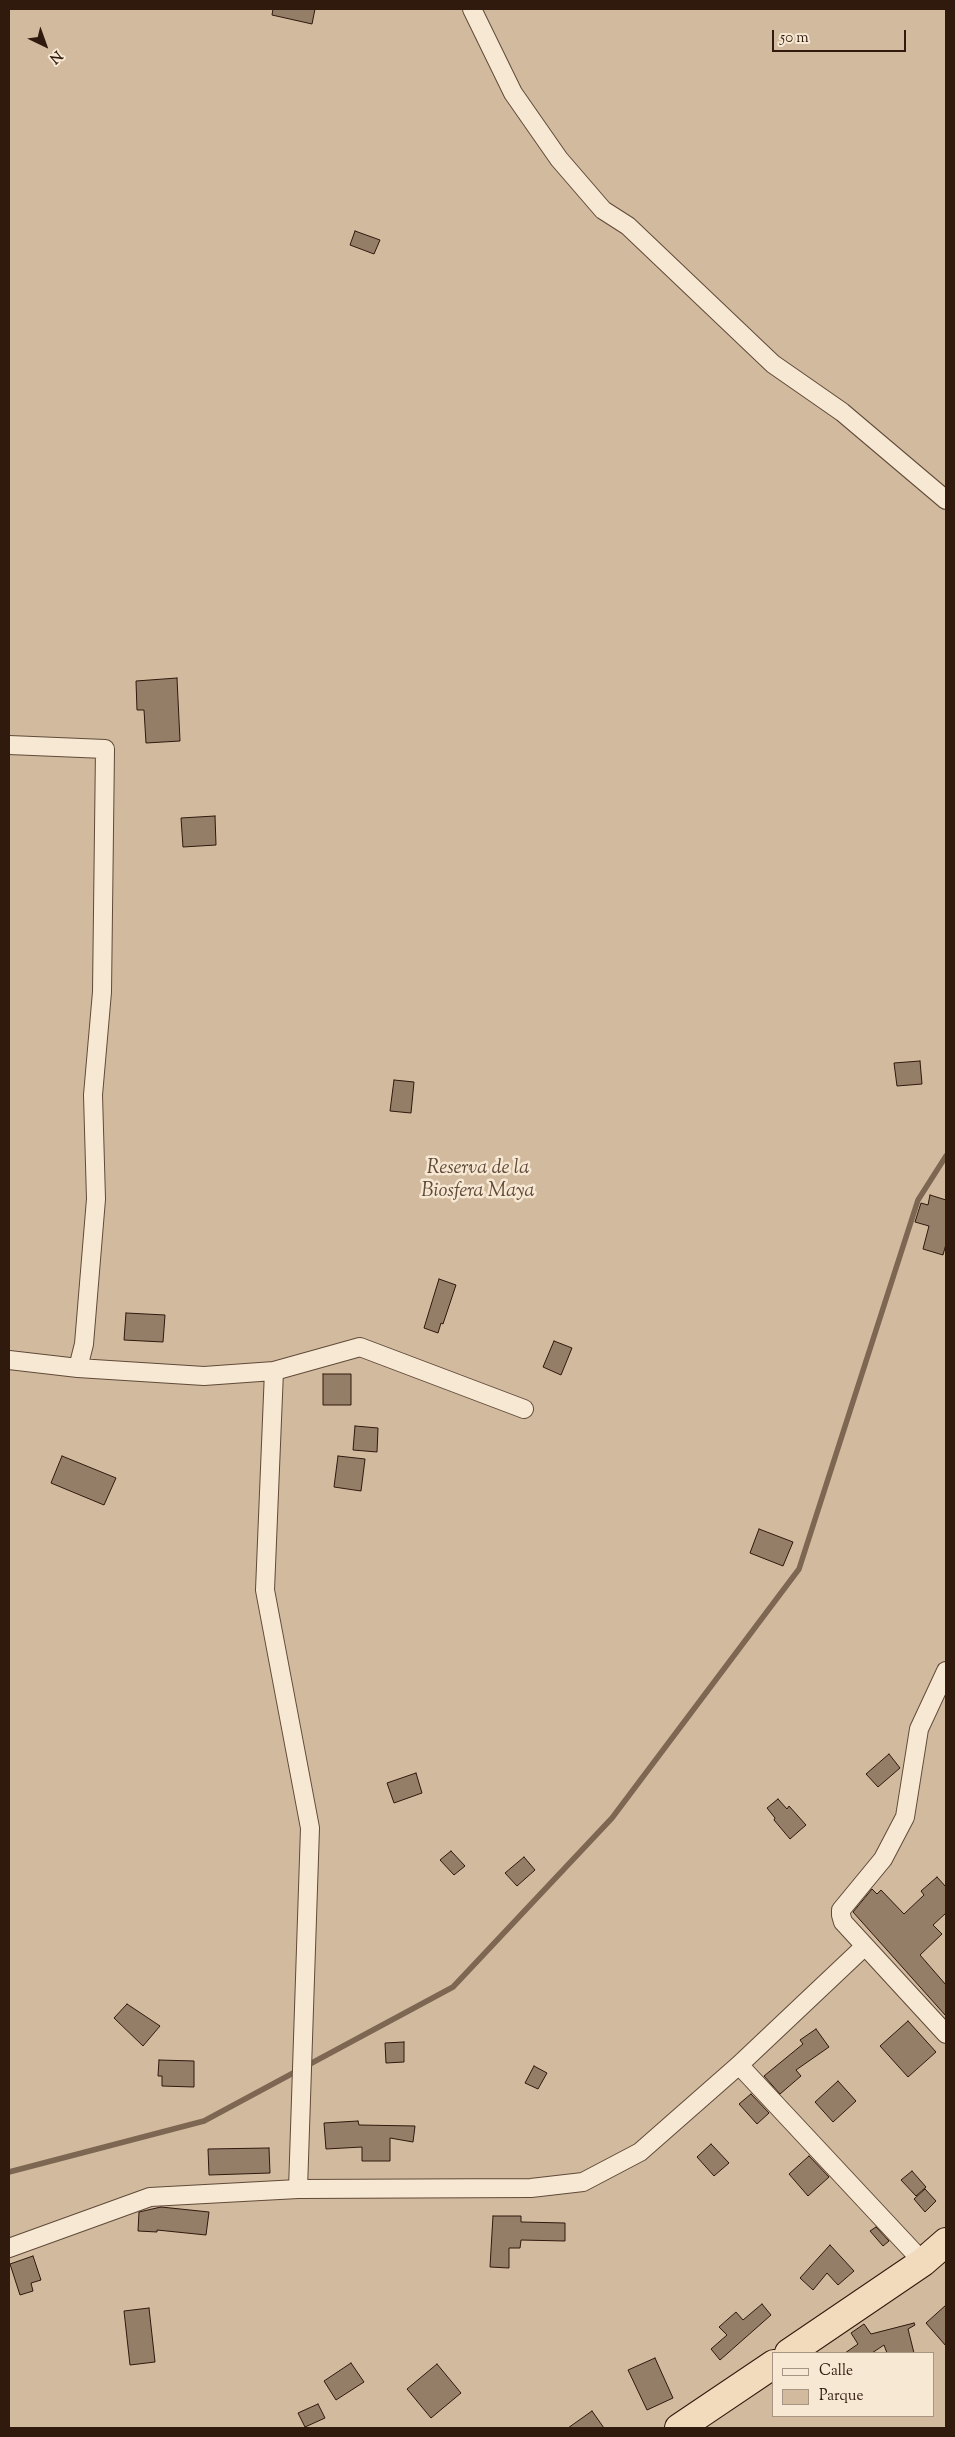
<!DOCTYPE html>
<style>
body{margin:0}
#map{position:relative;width:955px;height:2437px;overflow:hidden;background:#f2dbbc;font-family:"Sorts Mill Goudy",serif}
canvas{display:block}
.frame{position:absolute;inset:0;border:10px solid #30190d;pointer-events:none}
.legend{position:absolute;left:772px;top:2352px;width:162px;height:65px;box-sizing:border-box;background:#f7e8d3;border:1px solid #a79584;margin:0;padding:6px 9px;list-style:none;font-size:15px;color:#30190d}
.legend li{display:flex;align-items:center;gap:10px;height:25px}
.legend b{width:25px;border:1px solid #a79584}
.north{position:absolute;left:20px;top:20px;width:50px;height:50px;-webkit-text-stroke:4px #f7e8d3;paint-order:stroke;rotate:138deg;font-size:14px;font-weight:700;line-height:20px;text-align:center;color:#30190d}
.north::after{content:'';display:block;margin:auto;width:18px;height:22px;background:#30190d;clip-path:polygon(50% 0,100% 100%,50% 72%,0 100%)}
.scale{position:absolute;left:772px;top:30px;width:134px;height:22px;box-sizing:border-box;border:2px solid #30190d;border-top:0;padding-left:6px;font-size:15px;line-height:18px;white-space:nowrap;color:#30190d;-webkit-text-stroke:4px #f7e8d3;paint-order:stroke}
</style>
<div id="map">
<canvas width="955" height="2437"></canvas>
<div class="frame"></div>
<ul class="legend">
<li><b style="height:6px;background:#f7e8d3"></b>Calle</li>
<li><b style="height:14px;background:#d1ba9e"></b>Parque</li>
</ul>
<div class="north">N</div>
<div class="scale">50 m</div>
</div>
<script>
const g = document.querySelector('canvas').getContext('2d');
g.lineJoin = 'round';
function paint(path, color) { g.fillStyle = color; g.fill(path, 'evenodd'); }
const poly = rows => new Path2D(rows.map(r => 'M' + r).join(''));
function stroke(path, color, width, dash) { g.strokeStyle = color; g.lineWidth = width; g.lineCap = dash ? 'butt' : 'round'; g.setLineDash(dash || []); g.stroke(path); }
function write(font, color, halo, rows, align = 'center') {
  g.font = font + ' "Sorts Mill Goudy",serif'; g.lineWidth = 5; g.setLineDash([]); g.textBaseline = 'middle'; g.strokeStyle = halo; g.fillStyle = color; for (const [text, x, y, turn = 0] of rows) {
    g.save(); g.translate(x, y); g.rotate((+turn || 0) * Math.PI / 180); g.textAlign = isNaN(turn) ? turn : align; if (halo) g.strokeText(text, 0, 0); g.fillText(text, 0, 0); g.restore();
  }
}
const green = poly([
 [9,9,946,9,946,2428,9,2428],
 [774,2353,934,2353,934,2416,774,2416]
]);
const stream = poly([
 [9,2172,204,2121,453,1987,612,1818,799,1569,918,1200,946,1156]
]);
const building = poly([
 [273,9,315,9,312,24,272,15,273,9],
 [355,231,380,240,374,254,350,245,355,231],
 [177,678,180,741,146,743,144,710,137,710,136,681,177,678],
 [215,816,216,845,183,847,181,818,215,816],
 [920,1061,922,1084,897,1086,894,1063,920,1061],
 [394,1080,414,1082,411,1113,390,1111,394,1080],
 [930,1195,946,1200,946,1244,943,1255,923,1249,929,1226,915,1222,921,1203,928,1205,930,1195],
 [439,1279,456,1285,443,1324,441,1323,438,1333,424,1328,439,1279],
 [126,1313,165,1315,163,1342,124,1340,126,1313],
 [554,1341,572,1348,561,1375,543,1367,554,1341],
 [323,1374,351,1374,351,1405,323,1405,323,1374],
 [355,1426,378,1428,377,1452,353,1450,355,1426],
 [62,1456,116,1478,104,1505,51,1483,62,1456],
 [338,1456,365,1459,361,1491,334,1487,338,1456],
 [759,1529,793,1542,783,1566,750,1553,759,1529],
 [889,1754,900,1768,878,1787,866,1774,889,1754],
 [416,1773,422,1793,394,1803,387,1783,416,1773],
 [778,1799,787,1809,789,1806,806,1825,790,1839,774,1820,775,1818,767,1808,778,1799],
 [451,1851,465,1866,454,1875,440,1860,451,1851],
 [524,1857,535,1870,517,1886,505,1873,524,1857],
 [937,1877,946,1887,946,1913,933,1925,942,1934,920,1955,946,1985,946,2016,853,1912,872,1889,877,1894,881,1890,904,1914,924,1895,921,1891,937,1877],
 [127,2004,160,2026,143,2046,114,2018,127,2004],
 [908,2021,936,2052,908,2077,880,2046,908,2021],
 [816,2029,829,2047,796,2070,801,2076,780,2094,764,2076,803,2044,800,2040,816,2029],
 [404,2042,404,2062,386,2063,385,2043,404,2042],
 [159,2060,194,2061,194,2087,162,2086,162,2076,158,2076,159,2060],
 [534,2066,547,2073,538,2089,525,2083,534,2066],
 [838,2081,856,2101,833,2122,815,2102,838,2081],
 [751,2094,769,2113,757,2124,739,2104,751,2094],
 [358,2121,359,2125,415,2126,413,2142,390,2138,390,2161,362,2161,362,2147,326,2149,324,2123,358,2121],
 [711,2144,729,2163,714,2176,697,2157,711,2144],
 [269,2148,270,2173,209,2175,208,2149,269,2148],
 [809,2156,829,2177,808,2196,789,2174,809,2156],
 [912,2171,926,2187,916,2196,901,2180,912,2171],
 [925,2189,936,2201,925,2212,914,2199,925,2189],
 [161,2207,209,2212,206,2235,157,2230,157,2232,138,2231,139,2212,161,2207],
 [493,2216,521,2216,521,2222,565,2223,565,2241,521,2240,520,2248,509,2248,509,2268,490,2267,493,2216],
 [876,2227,889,2241,883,2246,870,2231,876,2227],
 [830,2245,854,2271,838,2285,827,2273,813,2290,800,2278,830,2245],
 [33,2256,41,2280,31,2283,33,2291,20,2295,10,2264,33,2256],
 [762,2304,771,2315,720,2360,711,2349,727,2335,719,2327,736,2312,743,2320,762,2304],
 [946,2305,946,2346,926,2323,946,2305],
 [149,2308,155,2362,130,2365,124,2311,149,2308],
 [914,2323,915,2325,908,2329,914,2353,887,2353,884,2345,872,2353,845,2353,858,2344,851,2333,864,2324,871,2334,914,2323],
 [655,2358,673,2398,647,2410,628,2370,655,2358],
 [351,2363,364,2382,336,2400,324,2381,351,2363],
 [437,2364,461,2393,431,2418,407,2389,437,2364],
 [318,2404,325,2418,305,2427,298,2413,318,2404],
 [592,2411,604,2428,568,2428,592,2411]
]);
const street = poly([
 [472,9,513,93,559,159,603,210,628,226,773,364,842,412,946,500],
 [9,745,105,749,102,992,93,1095,96,1199,84,1344,78,1368],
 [9,1360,78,1368,204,1376,274,1371,360,1347,524,1409],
 [274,1371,265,1590,310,1828,298,2189],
 [946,1671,919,1729,905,1817,883,1859,841,1910,841,1915,843,1922,946,2034],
 [739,2065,923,2262],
 [9,2248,150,2197,298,2189,531,2188,583,2182,640,2152,739,2065,865,1946]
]);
const highway = poly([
 [789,2353,923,2262,946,2242],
 [679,2428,774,2364]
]);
const parkNames = [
 ["Reserva de la",478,1170],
 ["Biosfera Maya",478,1193]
];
paint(green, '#d1ba9e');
stroke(stream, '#7d6652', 5.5);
paint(building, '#957e68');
stroke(building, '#30190d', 1);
stroke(street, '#604a39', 20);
stroke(highway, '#30190d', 30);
stroke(street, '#f7e8d3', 18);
stroke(highway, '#f2dbbc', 28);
write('italic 20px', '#604938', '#f7e8d3', parkNames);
</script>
